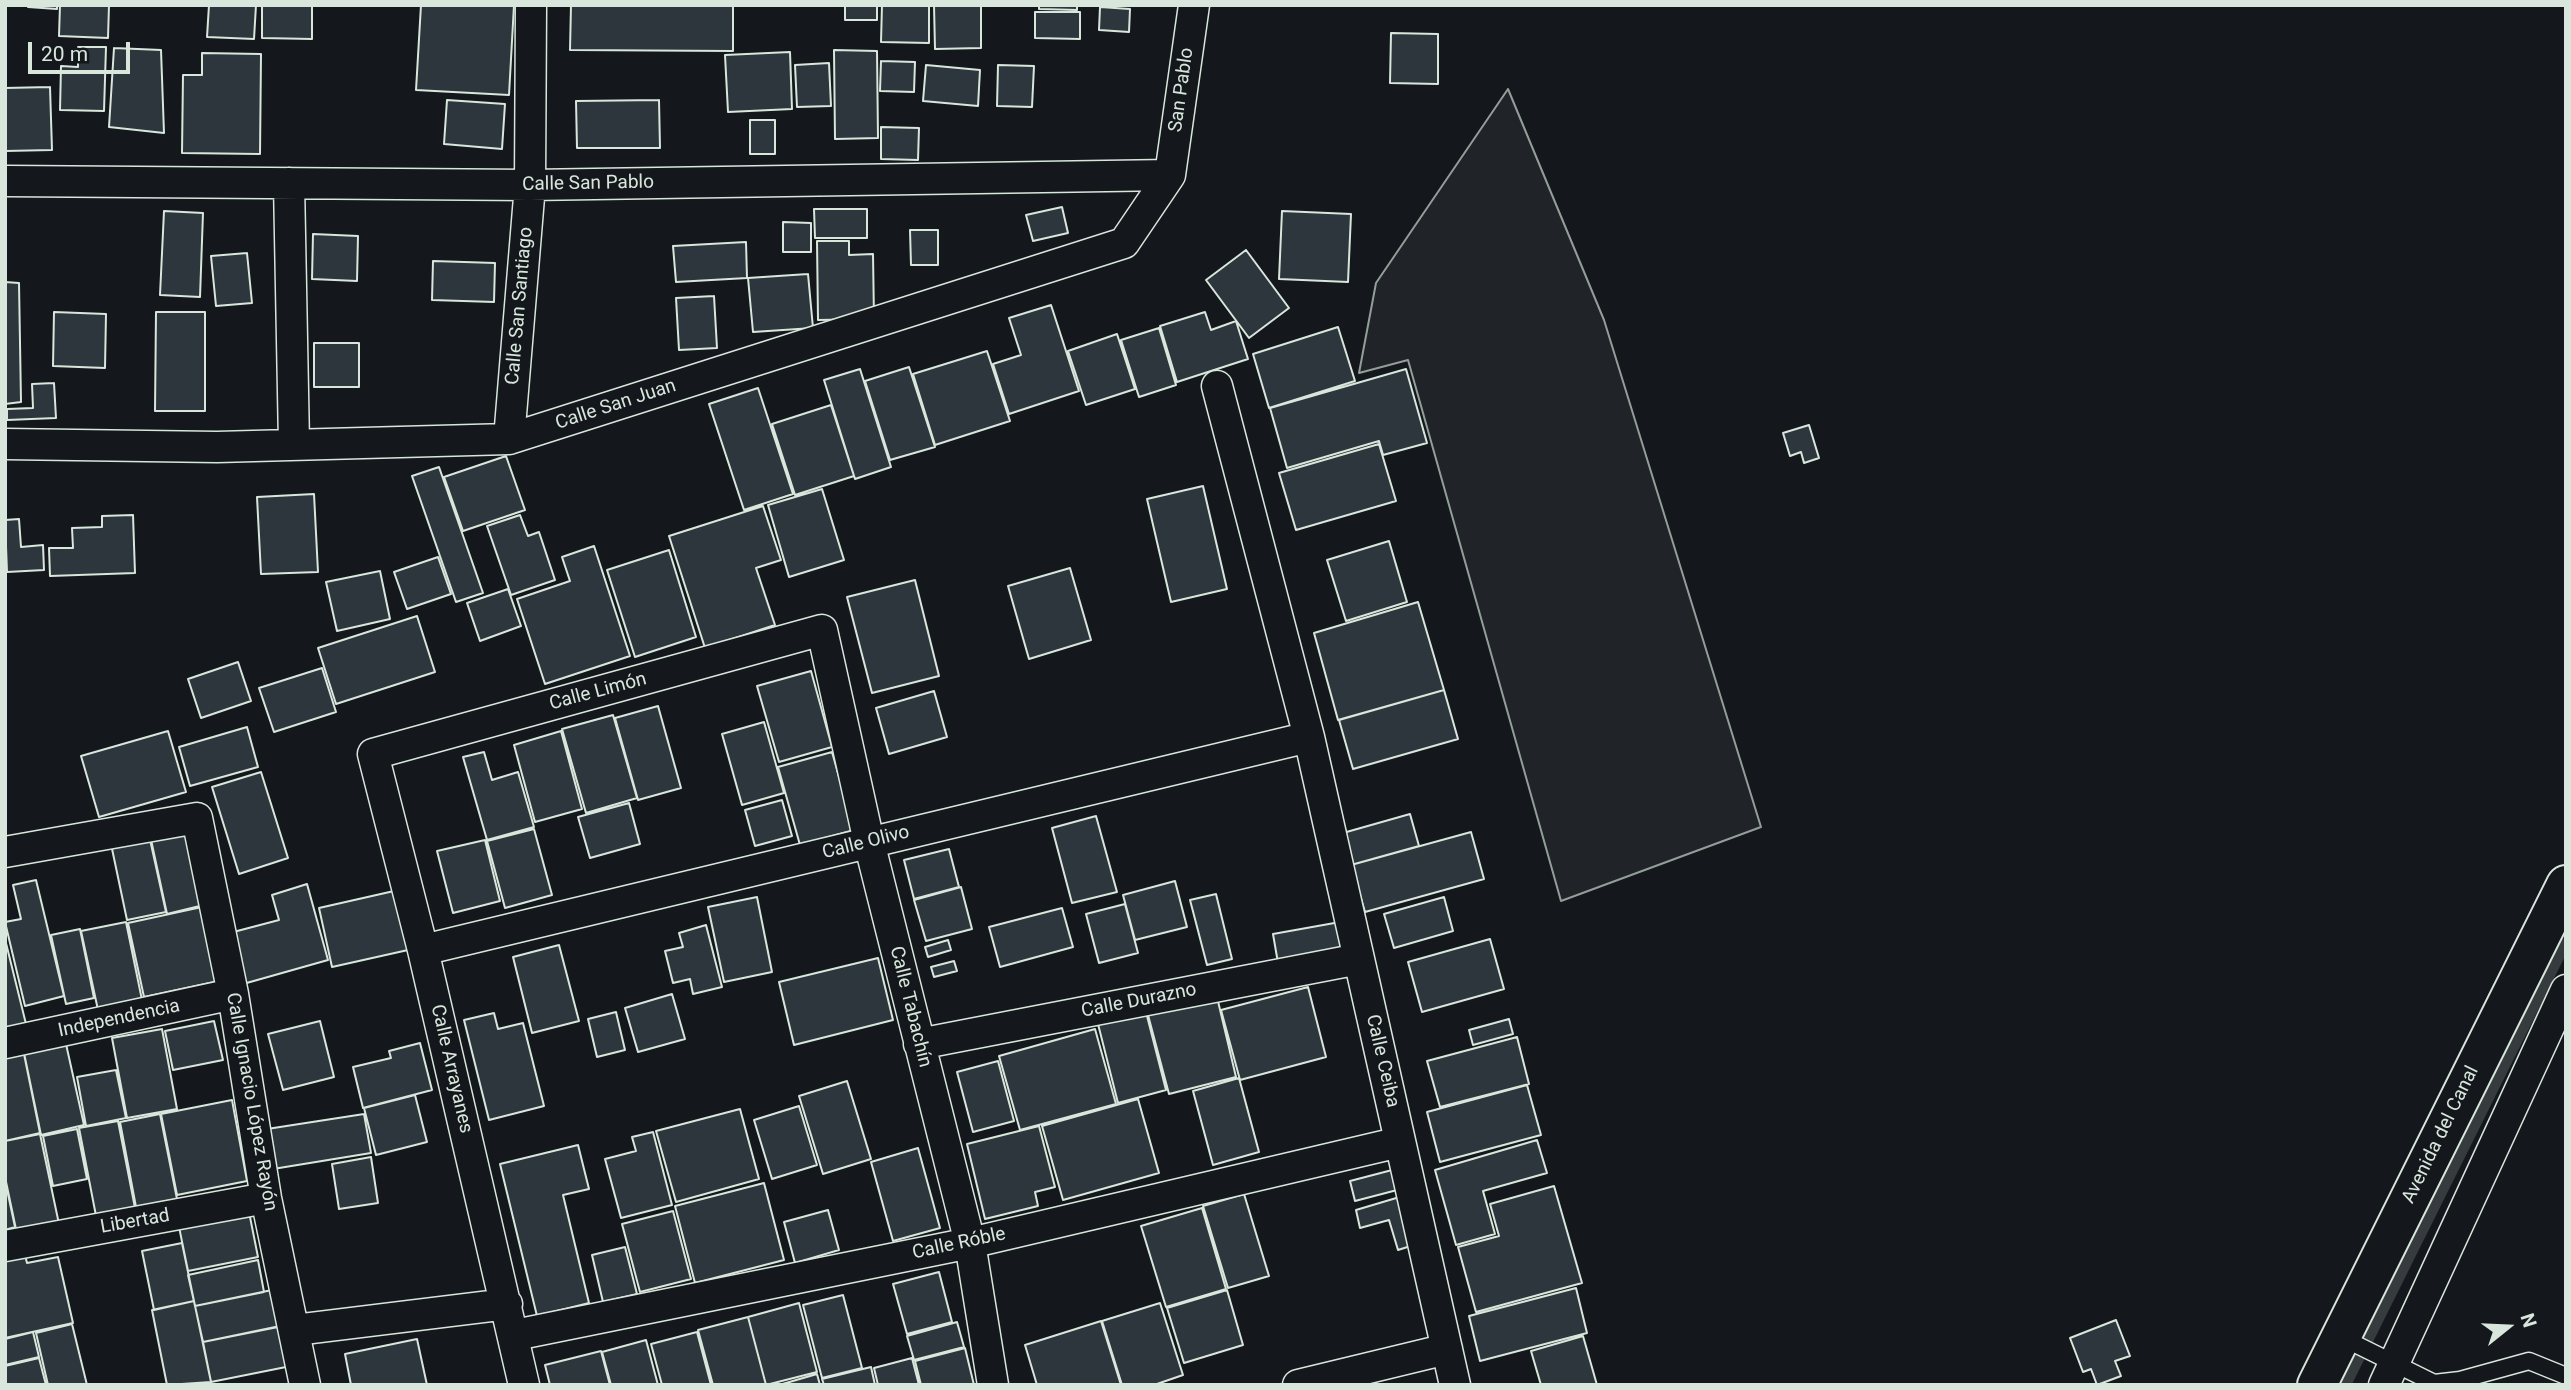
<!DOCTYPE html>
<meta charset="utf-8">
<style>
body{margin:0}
#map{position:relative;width:2571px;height:1390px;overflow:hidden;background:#14181c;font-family:Roboto,sans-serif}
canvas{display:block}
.frame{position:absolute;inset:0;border:7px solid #d8e6dc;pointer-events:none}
.north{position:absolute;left:2473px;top:1292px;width:70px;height:70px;-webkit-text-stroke:5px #14181c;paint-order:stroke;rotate:72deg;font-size:19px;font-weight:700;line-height:28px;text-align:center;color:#d8e6dc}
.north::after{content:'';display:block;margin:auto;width:24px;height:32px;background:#d8e6dc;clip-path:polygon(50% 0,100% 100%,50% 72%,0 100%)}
.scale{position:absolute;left:28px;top:42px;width:102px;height:32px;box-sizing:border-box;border:4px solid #d8e6dc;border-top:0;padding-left:9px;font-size:21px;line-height:24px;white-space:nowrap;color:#d8e6dc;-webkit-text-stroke:5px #14181c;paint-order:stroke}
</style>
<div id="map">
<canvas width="2571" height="1390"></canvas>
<div class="frame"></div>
<div class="north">N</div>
<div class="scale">20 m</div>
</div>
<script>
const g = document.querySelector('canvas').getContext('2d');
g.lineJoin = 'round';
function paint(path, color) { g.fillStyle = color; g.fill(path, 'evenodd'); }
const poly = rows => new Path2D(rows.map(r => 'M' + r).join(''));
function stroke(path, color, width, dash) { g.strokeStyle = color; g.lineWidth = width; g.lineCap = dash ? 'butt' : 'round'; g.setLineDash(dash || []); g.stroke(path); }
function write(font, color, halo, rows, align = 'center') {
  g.font = font + ' Roboto,sans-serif'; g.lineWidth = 5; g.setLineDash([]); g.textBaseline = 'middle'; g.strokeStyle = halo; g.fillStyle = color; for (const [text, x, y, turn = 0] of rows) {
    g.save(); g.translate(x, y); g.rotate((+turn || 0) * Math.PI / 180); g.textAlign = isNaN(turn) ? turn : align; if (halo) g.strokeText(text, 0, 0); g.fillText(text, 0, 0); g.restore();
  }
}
const green = poly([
 [1508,89,1604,320,1761,827,1561,901,1408,360,1359,373,1376,283,1508,89]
]);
const stream = poly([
 [2346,1385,2566,943]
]);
const building = poly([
 [28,5,57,5,57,9,28,7,28,5],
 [60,5,109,5,108,38,59,36,60,5],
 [209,5,256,5,254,39,207,37,209,5],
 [262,5,312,5,312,39,262,38,262,5],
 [421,5,514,5,509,95,416,90,421,5],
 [571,5,733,5,733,51,570,50,571,5],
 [845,5,877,5,877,20,845,20,845,5],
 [882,5,929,5,929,43,881,42,882,5],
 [934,5,981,5,981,48,935,49,934,5],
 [1039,5,1077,5,1077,10,1039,9,1039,5],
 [1100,7,1130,9,1129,32,1099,30,1100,7],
 [1035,12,1080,12,1080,39,1035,38,1035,12],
 [1391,33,1438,34,1438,84,1390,83,1391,33],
 [78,47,106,47,104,111,60,110,61,66,78,67,78,47],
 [114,48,161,50,164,133,109,127,114,48],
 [834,50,877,51,878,138,835,139,834,50],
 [790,52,792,109,728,112,725,55,790,52],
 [202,53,261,54,260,154,182,153,183,75,202,75,202,53],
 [881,61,915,62,914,92,880,91,881,61],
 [829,63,831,106,797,107,795,65,829,63],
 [926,65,980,70,978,106,923,101,926,65],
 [998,65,1034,66,1032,107,997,106,998,65],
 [50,87,52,150,5,151,5,88,50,87],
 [447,100,505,104,502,149,444,144,447,100],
 [659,100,660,148,577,148,576,101,659,100],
 [750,120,775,120,775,154,750,154,750,120],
 [881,127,919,128,918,160,881,159,881,127],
 [1062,207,1068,233,1033,241,1026,215,1062,207],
 [814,209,867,209,867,238,815,238,814,209],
 [164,211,203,213,200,297,160,295,164,211],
 [1282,211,1351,214,1348,282,1279,279,1282,211],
 [783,222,811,223,811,252,783,252,783,222],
 [910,230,938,230,938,265,911,265,910,230],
 [313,234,358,236,357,281,312,279,313,234],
 [817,241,849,241,849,255,873,254,874,319,818,320,817,241],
 [746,242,747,278,676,282,673,246,746,242],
 [1246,250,1289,308,1249,338,1206,280,1246,250],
 [247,253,252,303,216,306,211,256,247,253],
 [433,261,495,263,494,302,432,300,433,261],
 [808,274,813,328,753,332,748,278,808,274],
 [5,282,19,283,21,402,5,404,5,282],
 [714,296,717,348,679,350,676,298,714,296],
 [1051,305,1079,391,1009,414,993,364,1021,355,1009,318,1051,305],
 [54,312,106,314,105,368,53,366,54,312],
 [156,312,205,312,205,411,155,411,156,312],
 [1205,312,1211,330,1236,321,1248,359,1177,382,1160,326,1205,312],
 [1338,327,1355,381,1269,408,1253,354,1338,327],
 [1159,328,1176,385,1139,397,1121,340,1159,328],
 [1117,334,1135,389,1086,405,1068,351,1117,334],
 [314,343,359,343,359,387,314,387,314,343],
 [987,351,1010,421,935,445,913,374,987,351],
 [909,367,935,447,890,460,865,381,909,367],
 [860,369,891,467,855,479,824,380,860,369],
 [1406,369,1427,443,1383,455,1379,441,1287,468,1270,408,1406,369],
 [54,383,56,418,7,420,7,409,33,408,32,384,54,383],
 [758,388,793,494,744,510,709,404,758,388],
 [831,405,854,476,795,495,772,424,831,405],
 [1809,425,1819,458,1804,463,1801,452,1790,456,1783,433,1809,425],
 [1379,444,1396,501,1296,530,1279,473,1379,444],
 [506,456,525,510,463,531,444,477,506,456],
 [439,467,483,593,456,602,412,476,439,467],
 [1203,486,1227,589,1171,602,1147,499,1203,486],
 [822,489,844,560,789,577,768,505,822,489],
 [314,494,318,572,261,574,257,497,314,494],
 [763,506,781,560,756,568,775,625,705,648,669,536,763,506],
 [133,515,135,573,50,576,49,548,73,548,72,528,102,527,102,516,133,515],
 [520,515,528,536,539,532,555,580,511,595,487,526,520,515],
 [19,519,21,547,43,545,44,570,7,572,5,520,19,519],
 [1389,541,1407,602,1346,621,1327,560,1389,541],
 [594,546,630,656,545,684,517,599,570,581,562,557,594,546],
 [669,550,696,637,635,657,607,570,669,550],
 [438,557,451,594,407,609,394,572,438,557],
 [1070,568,1091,640,1029,659,1008,586,1070,568],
 [380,571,390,619,337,631,326,582,380,571],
 [915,580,939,676,872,693,847,597,915,580],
 [508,589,521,626,480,641,467,603,508,589],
 [1418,602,1444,690,1338,720,1314,633,1418,602],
 [417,616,435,672,336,704,318,648,417,616],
 [238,662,251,701,201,718,188,679,238,662],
 [322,668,336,712,274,732,259,688,322,668],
 [811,671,832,747,779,762,757,686,811,671],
 [1444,690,1458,739,1353,769,1339,720,1444,690],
 [934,691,947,737,889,754,876,708,934,691],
 [658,706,681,788,638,800,615,718,658,706],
 [613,715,637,798,586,813,562,729,613,715],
 [764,722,784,793,742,805,722,734,764,722],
 [247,727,258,767,190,786,179,747,247,727],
 [168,731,186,792,99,817,81,756,168,731],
 [561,731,582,809,535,822,514,745,561,731],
 [484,752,492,780,518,772,534,827,487,840,463,757,484,752],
 [832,752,854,830,800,845,778,767,832,752],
 [261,772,288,858,239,874,212,787,261,772],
 [782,800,792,836,755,846,745,810,782,800],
 [629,803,640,844,590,858,578,817,629,803],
 [1410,814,1419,846,1351,865,1343,833,1410,814],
 [1096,816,1117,892,1072,903,1052,828,1096,816],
 [195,826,212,903,167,914,150,835,195,826],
 [534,829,552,895,505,908,487,841,534,829],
 [1471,832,1484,879,1365,912,1351,865,1471,832],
 [149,835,166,912,127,920,111,844,149,835],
 [485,840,500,901,453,913,437,851,485,840],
 [949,849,959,887,914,899,904,860,949,849],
 [36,880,64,996,25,1006,5,922,21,919,13,885,36,880],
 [1175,881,1187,927,1135,940,1123,895,1175,881],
 [307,884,328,960,236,986,222,935,279,920,272,895,307,884],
 [961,887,972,929,926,941,914,900,961,887],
 [394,891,408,950,332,967,319,908,394,891],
 [1216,894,1232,959,1207,965,1190,900,1216,894],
 [757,897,772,972,724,982,708,907,757,897],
 [1444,897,1453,931,1394,948,1384,914,1444,897],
 [1125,904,1138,953,1099,963,1086,914,1125,904],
 [211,905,228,979,144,997,128,923,211,905],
 [1062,908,1073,947,1000,967,989,927,1062,908],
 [126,922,142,1000,98,1010,81,931,126,922],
 [1340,922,1345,951,1278,963,1273,934,1340,922],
 [706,925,722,987,693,994,690,979,673,983,665,951,683,947,679,933,706,925],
 [80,929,94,998,66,1004,51,935,80,929],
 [1490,939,1504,989,1422,1012,1408,962,1490,939],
 [948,940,951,950,928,957,925,947,948,940],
 [6,943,26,1024,5,1030,5,943,6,943],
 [559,945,579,1021,532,1033,513,957,559,945],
 [878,958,893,1020,794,1045,779,982,878,958],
 [954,961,957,971,934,977,931,967,954,961],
 [1308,987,1326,1057,1240,1080,1221,1010,1308,987],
 [672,994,685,1039,638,1052,625,1008,672,994],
 [1217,997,1236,1077,1169,1094,1148,1015,1217,997],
 [616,1012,625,1050,597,1057,588,1019,616,1012],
 [1146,1012,1166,1090,1118,1103,1098,1024,1146,1012],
 [494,1013,498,1029,523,1023,544,1106,489,1120,464,1020,494,1013],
 [1509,1019,1513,1034,1473,1045,1469,1030,1509,1019],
 [214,1021,223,1060,173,1070,165,1031,214,1021],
 [320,1021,334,1077,283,1090,268,1034,320,1021],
 [162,1029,177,1109,127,1118,112,1038,162,1029],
 [1095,1029,1116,1104,1020,1130,999,1056,1095,1029],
 [1517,1037,1529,1084,1440,1107,1427,1061,1517,1037],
 [420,1043,432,1090,363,1108,353,1067,391,1058,389,1051,420,1043],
 [66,1044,84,1125,41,1135,24,1053,66,1044],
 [24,1054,40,1133,5,1141,5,1058,24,1054],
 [998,1061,1014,1121,973,1132,957,1072,998,1061],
 [116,1070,126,1118,86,1126,77,1077,116,1070],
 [1239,1078,1259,1152,1213,1165,1193,1091,1239,1078],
 [847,1081,871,1159,823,1174,799,1096,847,1081],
 [1527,1085,1541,1135,1440,1162,1427,1112,1527,1085],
 [415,1095,427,1142,376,1155,364,1108,415,1095],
 [1138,1099,1159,1173,1063,1200,1042,1126,1138,1099],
 [232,1100,247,1181,177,1195,161,1114,232,1100],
 [799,1106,817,1165,772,1179,754,1120,799,1106],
 [740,1109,759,1179,676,1202,656,1131,740,1109],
 [160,1114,177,1199,136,1207,120,1122,160,1114],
 [364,1114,371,1153,273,1169,267,1129,364,1114],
 [118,1121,136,1213,97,1221,79,1128,118,1121],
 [1039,1126,1055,1187,1035,1192,1038,1206,985,1219,967,1144,1039,1126],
 [77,1129,87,1179,53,1186,43,1136,77,1129],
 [653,1132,672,1205,621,1218,605,1159,636,1151,632,1137,653,1132],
 [40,1134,59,1224,17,1234,5,1177,5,1141,40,1134],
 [1537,1140,1547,1173,1483,1191,1495,1234,1456,1245,1435,1170,1537,1140],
 [578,1145,589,1189,563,1195,589,1303,537,1316,500,1164,578,1145],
 [918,1148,940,1228,893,1241,871,1162,918,1148],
 [371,1157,378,1203,339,1209,332,1164,371,1157],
 [1396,1169,1401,1189,1355,1201,1350,1181,1396,1169],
 [5,1180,15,1227,5,1230,5,1180],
 [764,1183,784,1260,695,1283,675,1206,764,1183],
 [1554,1186,1582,1283,1476,1312,1458,1247,1499,1236,1490,1204,1554,1186],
 [1244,1194,1269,1276,1228,1288,1203,1206,1244,1194],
 [1403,1196,1417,1244,1398,1250,1389,1220,1360,1228,1356,1210,1403,1196],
 [248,1207,258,1257,188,1271,178,1222,248,1207],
 [1202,1208,1226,1289,1166,1307,1141,1226,1202,1208],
 [828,1210,839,1250,795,1263,784,1222,828,1210],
 [673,1211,691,1279,640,1292,622,1224,673,1211],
 [182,1243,194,1301,154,1310,142,1251,182,1243],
 [23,1247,27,1263,58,1257,73,1323,5,1338,5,1251,23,1247],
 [625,1247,637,1294,603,1302,592,1255,625,1247],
 [258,1260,264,1292,195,1306,188,1275,258,1260],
 [939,1272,952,1322,907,1334,893,1284,939,1272],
 [1576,1288,1587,1333,1480,1361,1469,1316,1576,1288],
 [272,1290,280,1326,203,1342,195,1306,272,1290],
 [1227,1290,1243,1345,1184,1363,1167,1308,1227,1290],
 [843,1295,862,1368,822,1378,803,1305,843,1295],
 [194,1301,211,1382,167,1385,152,1310,194,1301],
 [799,1303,817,1372,766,1385,748,1317,799,1303],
 [1160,1303,1183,1375,1154,1385,1122,1385,1102,1321,1160,1303],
 [748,1317,766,1385,713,1385,698,1330,748,1317],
 [2116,1320,2130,1356,2115,1361,2121,1376,2097,1385,2091,1369,2083,1372,2070,1338,2116,1320],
 [1101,1321,1121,1385,1037,1385,1025,1345,1101,1321],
 [957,1322,964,1347,914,1360,907,1336,957,1322],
 [72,1324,87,1385,48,1385,36,1333,72,1324],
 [283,1326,291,1366,211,1382,203,1342,283,1326],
 [33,1332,39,1357,5,1365,5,1339,33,1332],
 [697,1332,711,1385,662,1385,651,1344,697,1332],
 [1583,1336,1597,1385,1541,1385,1531,1351,1583,1336],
 [417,1339,427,1385,351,1385,345,1354,417,1339],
 [646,1340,658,1385,611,1385,602,1352,646,1340],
 [965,1348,974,1385,921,1385,915,1361,965,1348],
 [601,1351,610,1385,550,1385,545,1365,601,1351],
 [39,1358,46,1385,5,1385,5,1366,39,1358],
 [912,1358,919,1385,878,1385,874,1368,912,1358],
 [871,1367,875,1385,824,1385,822,1379,871,1367],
 [817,1374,820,1385,779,1385,817,1374]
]);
const service = poly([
 [2341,1337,2434,1383,2460,1380,2529,1361,2566,1376]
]);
const minor = poly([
 [5,181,530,185,1170,175],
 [289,183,294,444],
 [1217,386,1309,737,1455,1385],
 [509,439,530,185,531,5],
 [5,444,217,447,509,439,1124,243,1170,175,1194,5],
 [5,852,197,818,233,994,266,1198,305,1385],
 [423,950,1309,737],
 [5,1043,233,994],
 [919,1044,1359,959],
 [5,1246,266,1198],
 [295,1330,507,1304],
 [515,1335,970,1243,1400,1142],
 [524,1385,423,950,373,754,822,630,869,842,970,1243,993,1385],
 [1298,1385,1447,1349],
 [2384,1385,2566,990]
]);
const tertiary = poly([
 [2317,1385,2566,885]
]);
const streetNames = [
 ["San Pablo",1182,90,-82],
 ["Calle San Pablo",588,184,-1],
 ["Calle San Santiago",520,306,-85],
 ["Calle San Juan",616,405,-18],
 ["Calle Limón",598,692,-15],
 ["Calle Olivo",866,843,-14],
 ["Calle Durazno",1139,1001,-11],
 ["Calle Tabachín",910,1007,76],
 ["Independencia",119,1019,-12],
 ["Calle Ceiba",1382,1061,77],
 ["Calle Arrayanes",451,1069,77],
 ["Calle Ignacio López Rayón",251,1102,80],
 ["Avenida del Canal",2441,1135,-64],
 ["Libertad",135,1222,-10],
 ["Calle Róble",959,1244,-12]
];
paint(green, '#202428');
stroke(green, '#939e99', 2);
stroke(stream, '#363b3e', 10);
paint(building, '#2c363c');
stroke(building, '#d8e6dc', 2);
stroke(service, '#d8e6dc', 19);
stroke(minor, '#d8e6dc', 33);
stroke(tertiary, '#d8e6dc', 42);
stroke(service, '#14181c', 16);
stroke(minor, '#14181c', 30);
stroke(tertiary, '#14181c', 38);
write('19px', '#d8e6dc', '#14181c', streetNames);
</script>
